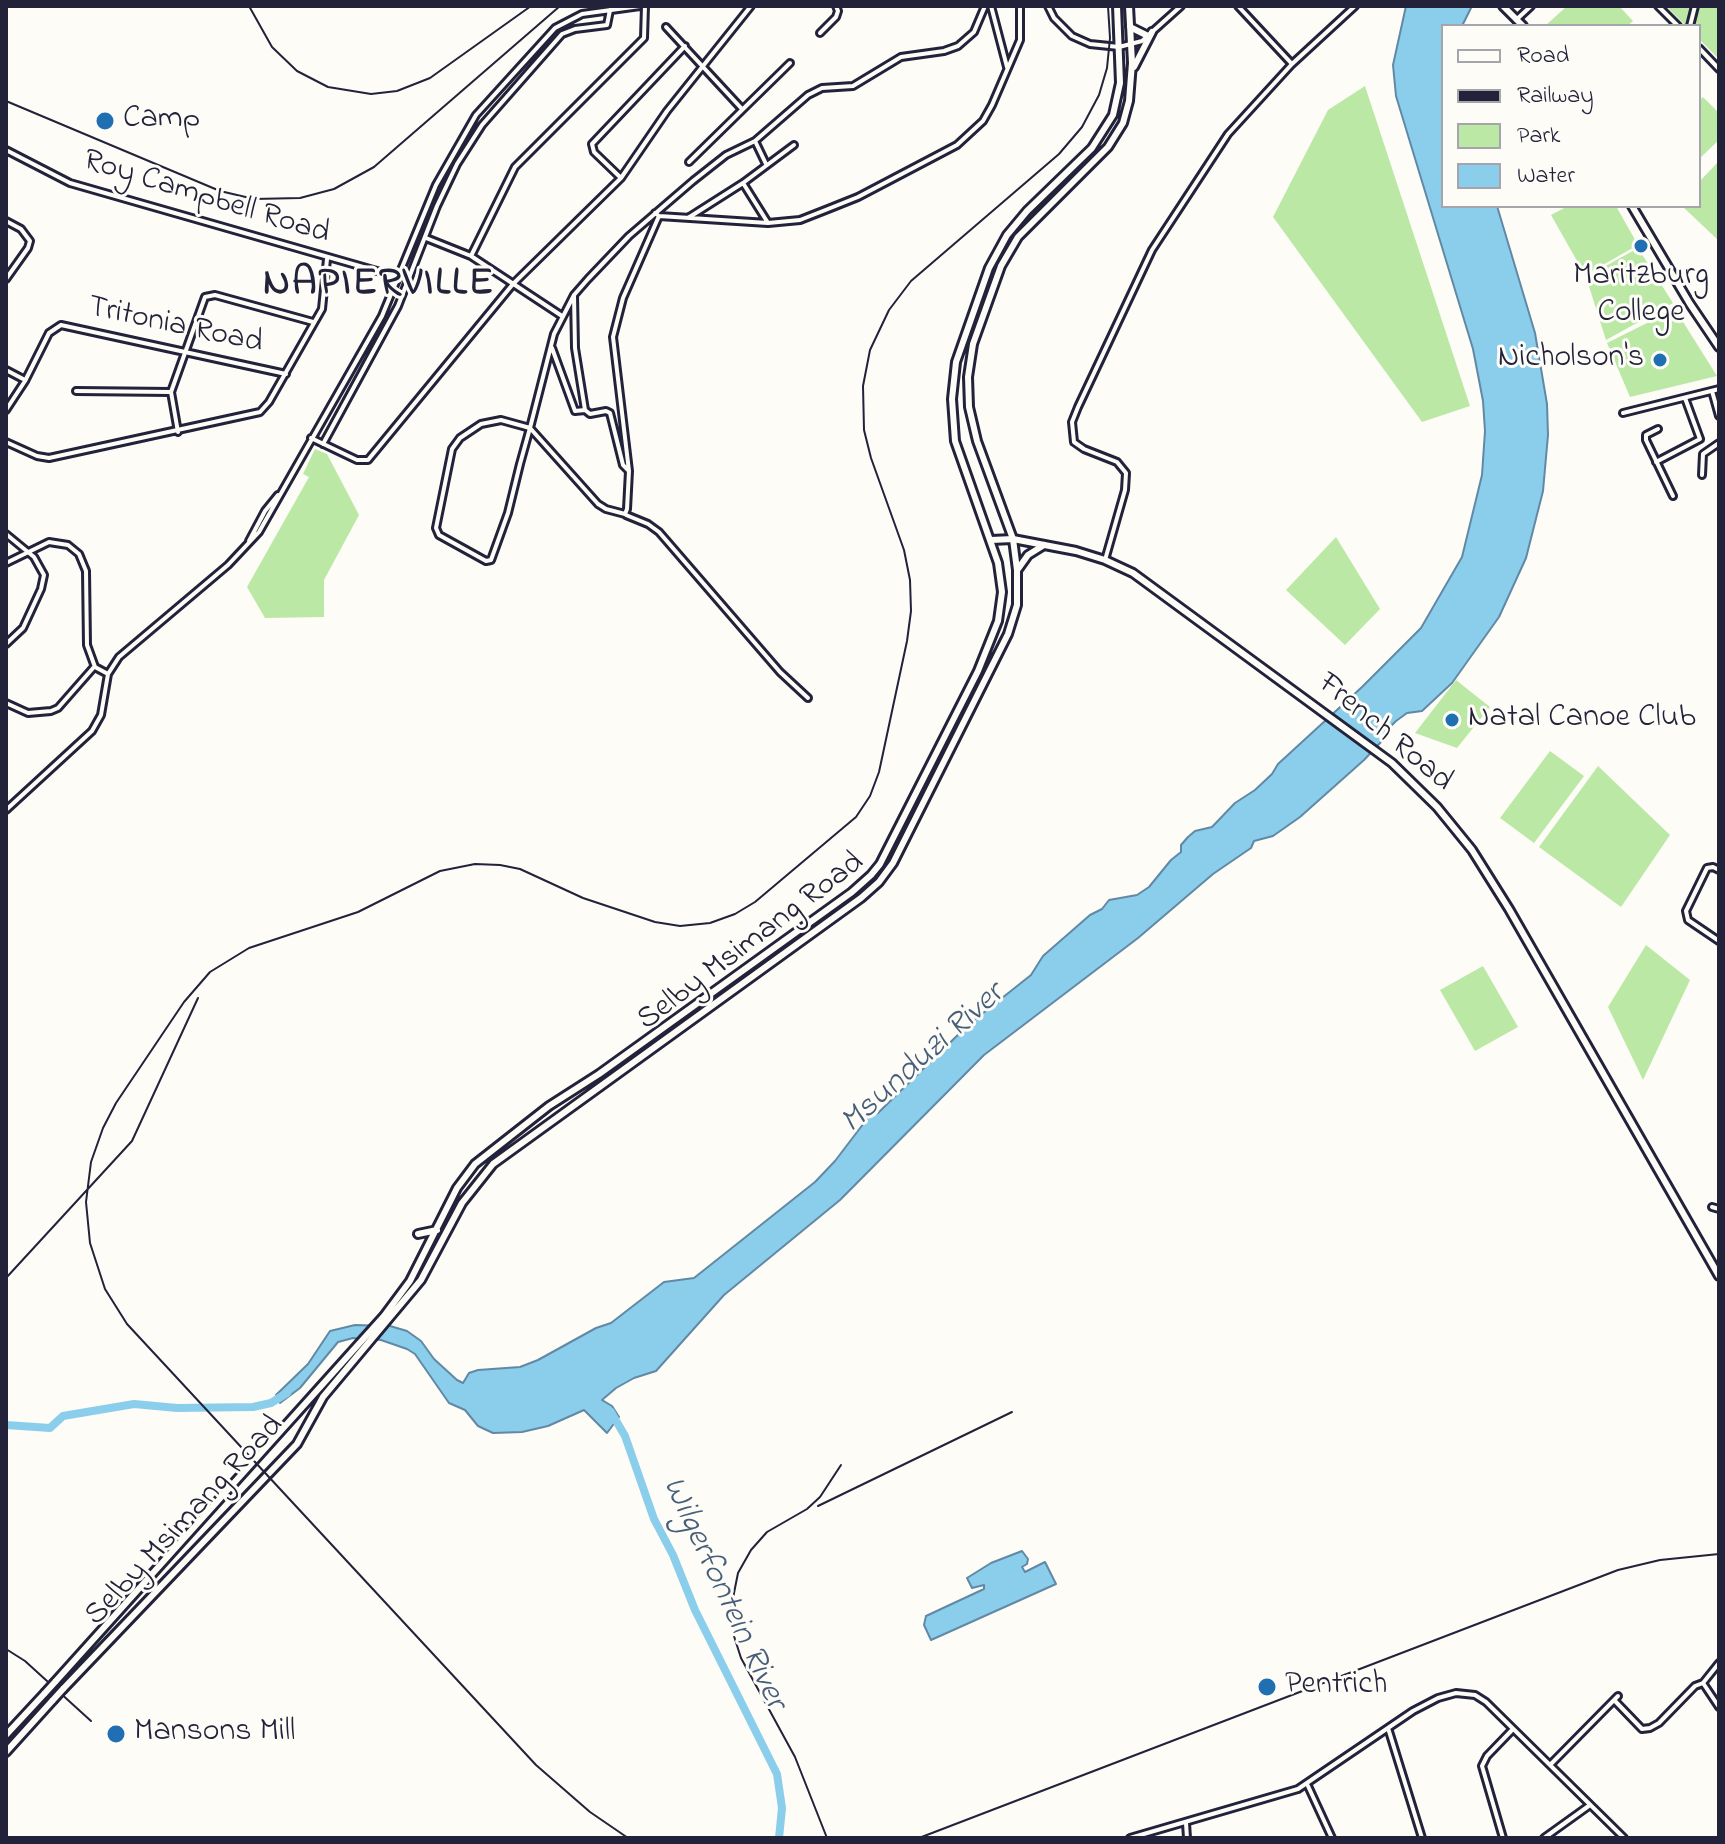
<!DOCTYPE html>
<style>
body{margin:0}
#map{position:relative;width:1725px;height:1844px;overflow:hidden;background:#fdfcf7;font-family:"Indie Flower",sans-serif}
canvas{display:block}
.frame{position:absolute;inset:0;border:8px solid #22223b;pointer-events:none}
.legend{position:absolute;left:1441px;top:24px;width:260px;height:184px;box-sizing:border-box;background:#fdfcf7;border:2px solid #a5a5ac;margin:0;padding:10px 14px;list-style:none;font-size:24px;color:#22223b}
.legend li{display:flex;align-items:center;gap:16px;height:40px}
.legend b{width:40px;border:2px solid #a5a5ac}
</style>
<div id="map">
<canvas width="1725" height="1844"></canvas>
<div class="frame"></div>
<ul class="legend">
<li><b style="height:10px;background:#fdfcf7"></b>Road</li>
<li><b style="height:10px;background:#22223b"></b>Railway</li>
<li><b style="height:22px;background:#bce8a6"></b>Park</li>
<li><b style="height:22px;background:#8bceec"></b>Water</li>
</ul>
</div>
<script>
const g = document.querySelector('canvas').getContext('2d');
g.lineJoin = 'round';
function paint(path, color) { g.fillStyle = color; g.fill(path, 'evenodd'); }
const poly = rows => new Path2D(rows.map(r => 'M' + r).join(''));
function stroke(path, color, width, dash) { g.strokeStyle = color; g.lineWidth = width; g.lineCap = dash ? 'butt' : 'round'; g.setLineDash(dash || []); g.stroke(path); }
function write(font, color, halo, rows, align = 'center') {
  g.font = font + ' "Indie Flower",sans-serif'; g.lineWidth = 6; g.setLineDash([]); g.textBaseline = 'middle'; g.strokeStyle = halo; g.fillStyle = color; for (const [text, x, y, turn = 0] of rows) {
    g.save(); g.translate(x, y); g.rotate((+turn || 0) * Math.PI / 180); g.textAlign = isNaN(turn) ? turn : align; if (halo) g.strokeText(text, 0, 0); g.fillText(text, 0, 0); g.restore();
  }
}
const green = poly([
 [1567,6,1619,6,1633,21,1627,26,1545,26],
 [1666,6,1719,6,1719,59,1699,39,1699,26,1686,26],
 [1365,86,1470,406,1422,422,1273,217,1328,110],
 [1703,97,1719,113,1719,140,1699,159,1699,101],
 [1719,161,1719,241,1682,206,1699,206,1699,182],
 [1568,206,1616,206,1638,245,1585,275,1551,215],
 [1638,248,1673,303,1606,340,1586,277],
 [1675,309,1717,376,1630,397,1607,343],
 [315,449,327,454,359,515,324,580,324,617,265,618,247,587,309,477,303,474],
 [1336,537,1380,609,1345,645,1286,590],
 [1456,680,1490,707,1457,748,1415,733],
 [1550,751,1584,776,1534,843,1500,818],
 [1598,766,1670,835,1621,907,1539,847],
 [1646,945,1690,980,1643,1080,1608,1007],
 [1483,966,1518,1027,1475,1051,1440,990]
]);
const water = poly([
 [1406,6,1472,6,1462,26,1443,26,1443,206,1497,206,1535,333,1547,404,1548,435,1543,491,1526,558,1499,617,1452,683,1422,711,1407,713,1396,721,1385,732,1381,742,1364,760,1300,817,1273,836,1254,841,1251,848,1213,874,1138,938,984,1055,840,1200,724,1295,656,1371,634,1378,616,1388,602,1400,612,1406,619,1417,607,1433,584,1410,548,1426,522,1432,493,1433,478,1426,465,1410,449,1403,415,1354,407,1349,381,1340,353,1338,338,1342,300,1388,280,1403,276,1395,308,1364,330,1331,355,1325,390,1326,407,1331,421,1341,434,1359,457,1380,463,1383,469,1373,478,1370,520,1367,538,1360,596,1328,611,1323,664,1282,694,1278,815,1182,835,1161,870,1115,878,1113,968,1025,1031,975,1043,956,1090,915,1102,909,1109,900,1137,895,1149,887,1171,860,1181,852,1181,845,1188,837,1195,831,1212,827,1235,803,1255,790,1272,774,1278,764,1362,687,1421,628,1462,557,1482,475,1485,431,1483,401,1473,349,1396,96,1393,65,1406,6],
 [1022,1551,1028,1559,1027,1564,1022,1567,1025,1572,1045,1562,1056,1584,931,1640,924,1625,926,1616,984,1589,984,1585,972,1588,967,1578,991,1563,1022,1551]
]);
const river = poly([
 [611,1412,625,1436,654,1519,673,1555,695,1610,777,1774,782,1808,779,1838],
 [6,1425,50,1428,63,1416,134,1404,177,1408,253,1407,271,1403,287,1393]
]);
const minor = poly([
 [991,6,1007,67],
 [1048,6,1054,18,1072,36,1090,44,1119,47,1142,41,1181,6],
 [1238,6,1292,64],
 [1658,6,1678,26],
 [1516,20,1531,6],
 [1690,26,1695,6],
 [666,27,742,109],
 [820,33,836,17,838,11,836,6],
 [1699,48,1719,69],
 [755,141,766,164],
 [6,150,70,183,398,277],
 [689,162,790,63],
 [621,178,594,152,592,144,685,46],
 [659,216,768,223,743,183],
 [688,218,743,183,794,145],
 [6,221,21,229,30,241,28,248,6,279],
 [768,223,800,220,828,209,858,197,957,145,983,121,992,105,1020,40,1020,6],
 [426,238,471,256,562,316],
 [471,256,515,167,644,38,645,6],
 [574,295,575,348,585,410,590,414,606,411,610,413,623,465,629,471,627,509,625,514,606,509,598,504,530,428,501,420,481,424,460,438,452,449,436,528,439,535,486,561,491,560,508,513,520,464,530,428,554,334,574,295,588,279,629,236,693,181,726,155,755,141,808,95,822,88,853,86,901,57,944,51,958,46,974,32,985,6],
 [552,348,575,411,585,410],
 [6,370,25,380],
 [76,391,171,392],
 [1712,391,1719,416],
 [6,410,25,381,49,333,61,325,286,374],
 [1623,413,1719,389],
 [1658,429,1646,435,1646,440,1673,496],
 [178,432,171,392,205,297,215,295,313,322],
 [311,438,357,460,368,460,513,284,621,178,667,111,751,6],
 [6,442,37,456,49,458,260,412,269,402,322,309,327,259],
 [323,444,398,306,437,206,457,164,482,125,562,34,575,29,607,25,610,10],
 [1656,462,1700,439,1685,398],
 [629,471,613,337,623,298,659,216,655,213],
 [1702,475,1703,454,1719,443],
 [626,515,648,524,659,532,780,672,808,698],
 [6,534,34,557,44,575,41,589,23,628,6,644],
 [249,541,265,511,278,495],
 [1105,560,1125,490,1126,473,1117,462,1084,449,1074,442,1072,422,1078,407,1152,250,1228,134,1292,64,1355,6],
 [6,563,49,542,68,545,79,554,86,571,87,645,95,667,108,674],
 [6,703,28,713,51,711,58,708,94,667],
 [6,810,92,731,101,715,108,674,119,657,228,565,259,532,382,316,436,185,476,115,555,28,582,14,640,6],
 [1719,870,1713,867,1707,868,1686,911,1688,920,1719,941],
 [1712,1207,1719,1209],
 [1703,1683,1719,1707],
 [1615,1701,1642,1729,1650,1728,1659,1723,1695,1686,1703,1683,1719,1663],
 [1388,1728,1422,1838],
 [1550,1765,1618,1696],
 [1308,1786,1332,1838],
 [1186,1823,1187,1838],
 [1130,1838,1298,1789,1413,1711,1438,1698,1456,1693,1475,1695,1486,1702,1624,1838],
 [1503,1838,1482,1766,1487,1756,1513,1729],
 [1544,1838,1590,1805]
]);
const tertiary = poly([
 [1503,6,1523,26],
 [1632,206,1690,304,1719,347],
 [991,540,1013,539,1076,551,1105,560,1133,573,1392,763,1437,807,1472,850,1509,909,1719,1276]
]);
const secondary = poly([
 [1130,27,1148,36],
 [1134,67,1152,32],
 [1018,569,1028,555,1044,545],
 [418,1234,437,1230],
 [55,1682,384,1316,410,1281,457,1188,475,1164,549,1106,599,1074,852,892,871,875,880,864,978,671,998,621,1002,592,998,563,955,441,952,399,956,362,989,268,1007,235,1027,211,1092,148,1113,115,1120,83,1117,6],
 [63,1689,297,1444,323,1397,421,1280,462,1203,493,1164,861,898,879,882,893,863,1008,634,1017,605,1017,570,1013,539,977,441,969,407,968,377,973,344,1001,266,1018,237,1108,147,1123,123,1129,101,1132,63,1129,6],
 [6,1735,45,1693],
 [6,1752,53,1700]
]);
const rail = poly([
 [249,6,272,47,297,71,328,87,371,94,397,91,430,78,531,6],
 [6,101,220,191,254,199,300,198,334,189,374,167,560,6],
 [6,1278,132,1141,198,998],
 [818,1506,1012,1412],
 [6,1649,25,1661,91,1721],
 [628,1838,590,1812,536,1765,127,1324,105,1289,90,1243,86,1202,91,1162,103,1128,116,1103,184,1002,210,972,249,948,358,912,440,871,475,864,500,865,520,869,583,898,655,922,680,926,710,923,735,914,755,902,856,817,870,796,879,772,907,641,911,611,910,580,904,550,871,458,864,430,863,386,870,350,889,310,911,281,1059,154,1082,127,1099,95,1107,68,1110,38,1108,6],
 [827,1838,795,1757,741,1658,733,1633,731,1608,738,1573,751,1550,767,1532,807,1509,820,1497,841,1465],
 [919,1838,1618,1570,1660,1560,1719,1554]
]);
const secondaryBridge = poly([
 [45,1693,55,1682],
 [53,1700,63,1689]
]);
const markers = [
 [105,121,10,"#1f6fb2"],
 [1641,246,8,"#1f6fb2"],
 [1660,360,8,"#1f6fb2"],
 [1452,720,8,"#1f6fb2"],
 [1267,1687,10,"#1f6fb2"],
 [116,1734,10,"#1f6fb2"]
];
const poiNames = [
 ["Camp",123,121],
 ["Maritzburg",1641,278,"center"],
 ["College",1641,315,"center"],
 ["Nicholson's",1644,360,"right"],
 ["Natal Canoe Club",1468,720],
 ["Pentrich",1285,1687],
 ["Mansons Mill",134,1734]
];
const streetNames = [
 ["Roy Campbell Road",206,199,17],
 ["Tritonia Road",175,327,12],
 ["French Road",1384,734,40],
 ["Selby Msimang Road",752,943,-37],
 ["Selby Msimang Road",186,1522,-47]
];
const waterNames = [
 ["Msunduzi River",924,1060,-42],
 ["Wilgerfontein River",722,1594,65]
];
const districtNames = [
 ["NAPIERVILLE",379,286]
];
paint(green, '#bce8a6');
paint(water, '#8bceec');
stroke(water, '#6189a5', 2);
stroke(river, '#8bceec', 8);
stroke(minor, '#22223b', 10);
stroke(tertiary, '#22223b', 12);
stroke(secondary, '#22223b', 12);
stroke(minor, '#fdfcf7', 4);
stroke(tertiary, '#fdfcf7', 6);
stroke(secondary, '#fdfcf7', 6);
stroke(rail, '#22223b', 2);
stroke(secondaryBridge, '#22223b', 12, []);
stroke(secondaryBridge, '#fdfcf7', 6);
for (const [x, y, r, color] of markers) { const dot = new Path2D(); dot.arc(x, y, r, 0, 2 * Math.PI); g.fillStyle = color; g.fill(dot); stroke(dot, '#fdfcf7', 3); }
write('32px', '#22223b', '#fdfcf7', poiNames, 'left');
write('32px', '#22223b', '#fdfcf7', streetNames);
write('italic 34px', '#475e79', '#fdfcf7', waterNames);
g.letterSpacing = '2px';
write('bold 40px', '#22223b', '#fdfcf7', districtNames);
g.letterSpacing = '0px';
</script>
